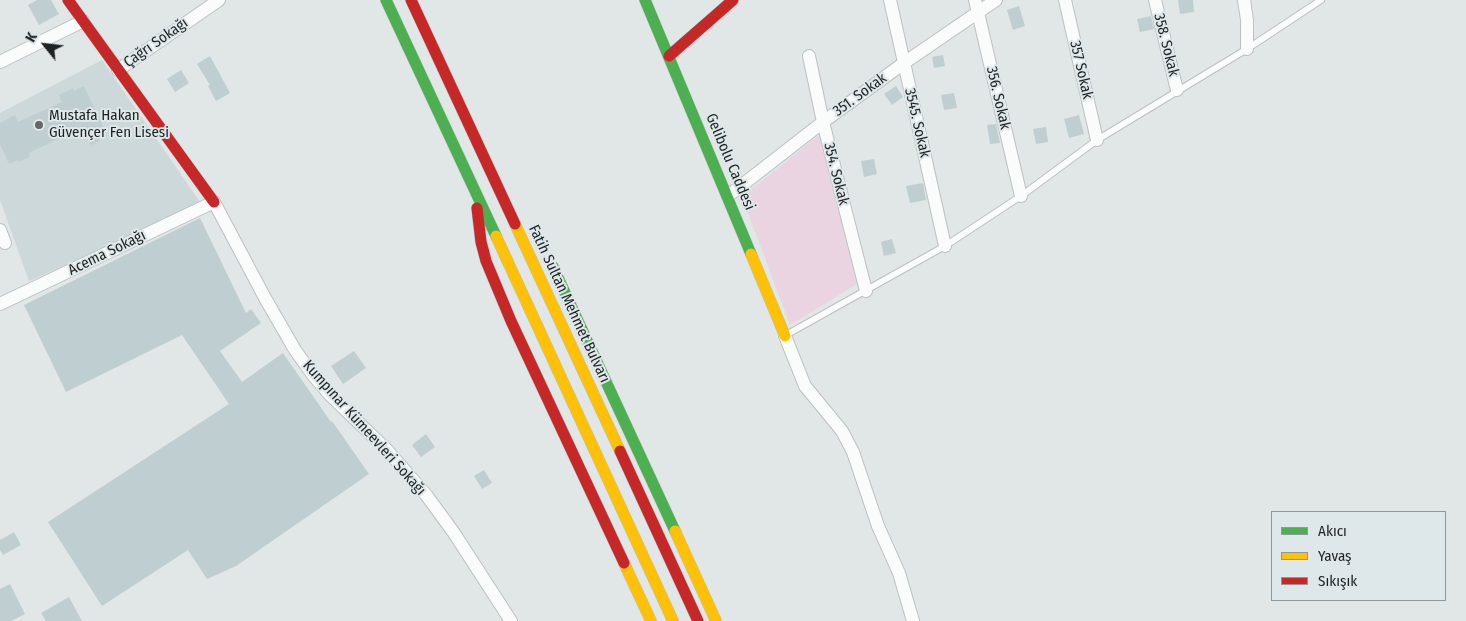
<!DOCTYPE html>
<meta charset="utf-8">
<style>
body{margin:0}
#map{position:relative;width:1466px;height:621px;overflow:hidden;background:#e1e6e6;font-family:"Fira Sans Condensed",sans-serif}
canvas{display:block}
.legend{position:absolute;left:1271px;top:511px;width:175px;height:90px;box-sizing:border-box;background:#dee7e9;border:1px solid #92989a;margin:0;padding:6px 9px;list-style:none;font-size:15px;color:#1f2223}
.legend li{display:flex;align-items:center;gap:10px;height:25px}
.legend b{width:25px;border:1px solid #92989a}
.north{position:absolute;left:20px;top:20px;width:50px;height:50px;-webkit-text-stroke:4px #dee7e9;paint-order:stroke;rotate:299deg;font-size:14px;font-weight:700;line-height:20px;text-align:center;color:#1f2223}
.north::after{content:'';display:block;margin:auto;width:18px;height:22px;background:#1f2223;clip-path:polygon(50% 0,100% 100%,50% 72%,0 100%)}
</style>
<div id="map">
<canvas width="1466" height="621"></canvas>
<ul class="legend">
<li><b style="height:6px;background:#4caf50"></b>Akıcı</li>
<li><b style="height:6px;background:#ffc107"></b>Yavaş</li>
<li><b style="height:6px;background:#c62828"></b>Sıkışık</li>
</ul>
<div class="north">K</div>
</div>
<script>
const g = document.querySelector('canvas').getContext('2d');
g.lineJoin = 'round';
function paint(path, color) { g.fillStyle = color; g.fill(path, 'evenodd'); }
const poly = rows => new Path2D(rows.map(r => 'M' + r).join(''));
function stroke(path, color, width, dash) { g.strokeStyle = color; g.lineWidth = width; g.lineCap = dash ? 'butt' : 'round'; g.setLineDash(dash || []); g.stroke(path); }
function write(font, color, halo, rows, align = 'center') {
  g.font = font + ' "Fira Sans Condensed",sans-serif'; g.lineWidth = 4; g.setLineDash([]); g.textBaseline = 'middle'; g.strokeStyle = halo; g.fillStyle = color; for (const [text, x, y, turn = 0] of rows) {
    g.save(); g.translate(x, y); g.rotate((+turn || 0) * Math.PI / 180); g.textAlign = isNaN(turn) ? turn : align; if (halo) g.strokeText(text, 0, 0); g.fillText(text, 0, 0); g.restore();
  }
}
const built = poly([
 [102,60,202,205,29,281,0,200,0,113]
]);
const green = poly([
 [819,135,857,284,790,325,742,197]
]);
const building = poly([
 [37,0,51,0,59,14,39,25,28,5],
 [1178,0,1193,0,1194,12,1180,14],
 [1019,6,1025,26,1013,30,1007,10],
 [1151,16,1154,29,1140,32,1137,19],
 [943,55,945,66,934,68,932,57],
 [210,56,230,93,216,101,208,86,210,85,197,64],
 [181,70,189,83,175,92,167,79],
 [84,86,107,135,99,139,100,141,91,145,83,127,29,153,30,156,19,162,18,160,9,164,0,144,0,123,15,115,18,122,62,102,59,95,73,88,74,91],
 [896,86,903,97,892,105,884,94],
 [954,93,957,108,944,110,941,95],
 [1079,115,1084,134,1069,138,1064,119],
 [996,124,1000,143,990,144,987,125],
 [1046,127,1048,142,1036,144,1033,129],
 [874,159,877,174,864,177,861,161],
 [923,183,926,200,910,203,906,186],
 [200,218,246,313,251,309,261,323,220,351,242,382,283,353,331,422,332,421,369,474,236,566,207,579,188,550,102,606,48,522,229,404,182,335,66,392,24,305],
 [892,239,896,253,884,256,881,242],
 [354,351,366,368,343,384,331,366],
 [426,434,435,447,421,457,412,445],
 [484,470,492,483,482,489,474,476],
 [14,532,21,545,3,555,0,550,0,540],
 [10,584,25,614,11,621,0,621,0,589],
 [69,597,82,621,46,621,41,613]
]);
const lane = poly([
 [786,335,945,246,1021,196,1097,140,1247,49,1321,0]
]);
const street = poly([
 [890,0,945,246],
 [975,0,1021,196],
 [1065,0,1097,140],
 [1155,0,1177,90],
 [1244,0,1247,20,1247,49],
 [809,56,823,122,866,291],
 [0,62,83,21],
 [118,70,219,0],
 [728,196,823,122,904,63,996,0],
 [0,230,5,243],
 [0,304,214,202,265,298,295,350,313,375,330,395,387,450,427,496,454,533,511,621],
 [785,336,805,386,842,431,853,452,878,526,899,573,913,621]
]);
const fast = poly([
 [386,0,496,236],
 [645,0,751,254],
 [553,267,675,531]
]);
const slow = poly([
 [515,224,620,451],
 [496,236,673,621],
 [751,254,785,336],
 [675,531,716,621],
 [624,563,651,621]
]);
const jam = poly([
 [68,0,214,202],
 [411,0,515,224],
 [669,56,733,0],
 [477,208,481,242,486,261,511,321,624,563],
 [620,451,698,621]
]);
const markers = [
 [39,125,5,"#636767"]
];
const streetNames = [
 ["Çağrı Sokağı",156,43,-35],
 ["358. Sokak",1166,45,76],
 ["357 Sokak",1081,70,77],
 ["351. Sokak",860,95,-36],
 ["356. Sokak",998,98,77],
 ["3545. Sokak",917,123,77],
 ["Gelibolu Caddesi",730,162,67],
 ["354. Sokak",836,174,76],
 ["Acema Sokağı",107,253,-26],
 ["Fatih Sultan Mehmet Bulvarı",569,304,65],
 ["Kumpınar Kümeevleri Sokağı",364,428,48]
];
const poiNames = [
 ["Mustafa Hakan",49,116],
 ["Güvençer Fen Lisesi",49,133]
];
paint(built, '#ccd8d9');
paint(green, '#ead4e1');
paint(building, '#bfcfd1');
stroke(lane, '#bcc0c0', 8);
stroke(street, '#bcc0c0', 14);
stroke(fast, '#bcc0c0', 12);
stroke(slow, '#bcc0c0', 12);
stroke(jam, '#bcc0c0', 12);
stroke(lane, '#fafbfb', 6);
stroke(street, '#fafbfb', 12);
stroke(fast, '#4caf50', 11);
stroke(slow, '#ffc107', 11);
stroke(jam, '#c62828', 11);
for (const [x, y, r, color] of markers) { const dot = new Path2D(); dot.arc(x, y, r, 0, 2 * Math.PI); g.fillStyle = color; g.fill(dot); stroke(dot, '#dee7e9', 2); }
write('15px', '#1f2223', '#dee7e9', streetNames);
write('15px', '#1f2223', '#dee7e9', poiNames, 'left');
</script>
